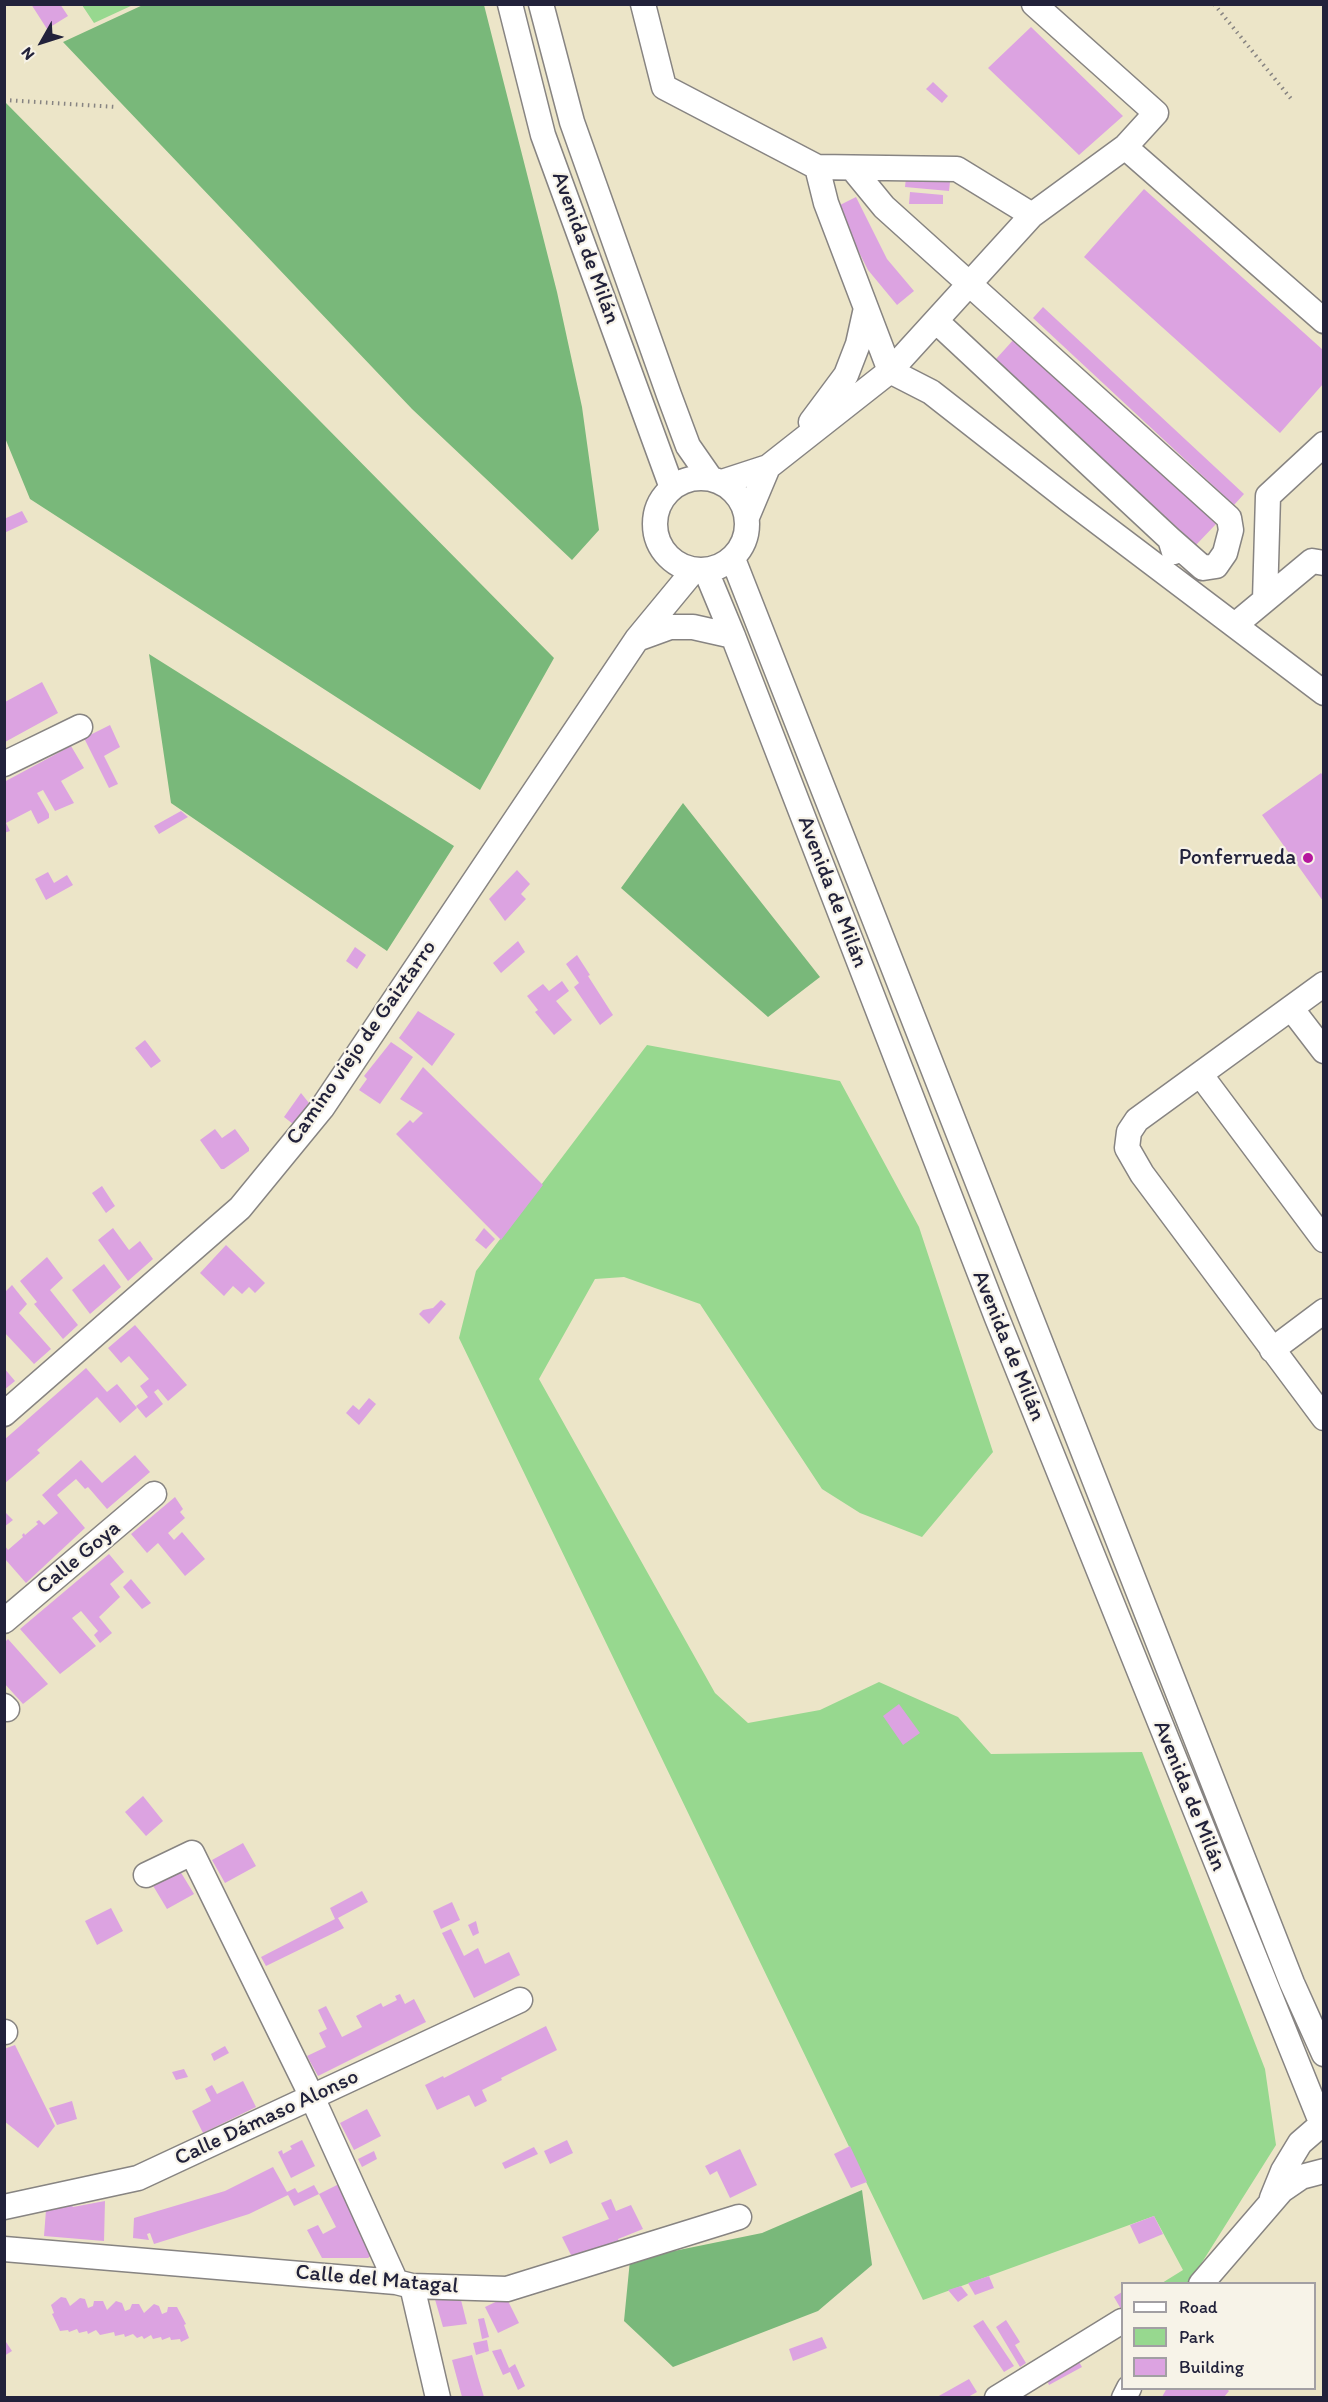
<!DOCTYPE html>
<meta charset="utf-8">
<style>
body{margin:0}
#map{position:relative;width:1328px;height:2402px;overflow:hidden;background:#ece5c8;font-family:Itim,sans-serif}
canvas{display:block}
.frame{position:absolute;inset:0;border:6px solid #22223b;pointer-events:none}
.legend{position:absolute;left:1121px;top:2282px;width:195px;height:108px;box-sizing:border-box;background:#f7f3e8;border:2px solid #a29fa3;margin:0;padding:8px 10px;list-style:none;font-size:18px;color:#22223b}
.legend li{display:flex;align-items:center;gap:12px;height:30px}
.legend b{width:30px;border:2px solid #a29fa3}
.north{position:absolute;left:12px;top:12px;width:60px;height:60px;-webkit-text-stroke:4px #f7f3e8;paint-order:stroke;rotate:231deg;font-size:16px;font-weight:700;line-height:24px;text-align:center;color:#22223b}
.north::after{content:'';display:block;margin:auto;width:21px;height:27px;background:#22223b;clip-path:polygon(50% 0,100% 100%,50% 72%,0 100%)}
</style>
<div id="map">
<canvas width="1328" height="2402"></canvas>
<div class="frame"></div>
<ul class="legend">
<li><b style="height:8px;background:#fff"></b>Road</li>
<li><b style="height:16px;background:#97d88f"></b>Park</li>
<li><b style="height:16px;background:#dca3e1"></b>Building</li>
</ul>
<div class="north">N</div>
</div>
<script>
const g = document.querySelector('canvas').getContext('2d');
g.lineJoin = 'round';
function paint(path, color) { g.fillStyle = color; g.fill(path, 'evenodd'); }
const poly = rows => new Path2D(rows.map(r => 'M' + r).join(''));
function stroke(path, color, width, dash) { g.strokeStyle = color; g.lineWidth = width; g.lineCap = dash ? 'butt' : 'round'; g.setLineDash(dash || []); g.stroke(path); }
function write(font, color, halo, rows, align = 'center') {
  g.font = font + ' Itim,sans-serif'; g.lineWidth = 4.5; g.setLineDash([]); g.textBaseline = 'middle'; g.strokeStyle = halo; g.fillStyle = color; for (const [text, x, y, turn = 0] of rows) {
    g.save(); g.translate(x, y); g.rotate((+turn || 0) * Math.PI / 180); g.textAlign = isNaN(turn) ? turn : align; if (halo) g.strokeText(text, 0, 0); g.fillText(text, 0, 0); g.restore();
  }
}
const green = poly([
 [82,5,133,5,94,23],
 [647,1045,840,1081,919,1227,993,1452,922,1537,860,1513,822,1489,700,1304,624,1277,595,1279,539,1379,715,1693,748,1723,820,1710,879,1682,958,1717,991,1754,1142,1752,1265,2069,1276,2145,1189,2283,1162,2283,1183,2270,1154,2216,923,2300,459,1338,476,1271]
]);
const forest = poly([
 [145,4,484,5,557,292,582,407,599,530,572,560,412,409,63,42],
 [5,102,554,658,480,790,30,499,5,438],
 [149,654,454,846,387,951,171,803],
 [683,803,820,977,768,1017,621,888],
 [862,2190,872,2265,818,2311,673,2367,624,2321,630,2260,762,2233]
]);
const building = poly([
 [31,4,60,4,68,16,47,29],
 [1031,27,1123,116,1079,155,988,68],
 [933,82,948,96,942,103,926,89],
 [906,178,950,182,949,191,905,187],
 [1144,189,1323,350,1323,384,1280,433,1084,257],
 [910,192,943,195,943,204,909,204],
 [856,197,887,259,914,291,897,305,868,270,836,207],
 [1043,307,1244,494,1234,505,1033,318],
 [1015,338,1216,524,1196,545,996,359],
 [22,511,28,522,4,533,4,519],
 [42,682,58,713,5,742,5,702],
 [110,725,120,747,104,756,118,784,109,788,84,738],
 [71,746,84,768,61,781,74,803,55,811,43,790,37,793,49,814,49,818,38,824,31,810,6,823,10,831,4,833,4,782],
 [1321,773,1323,776,1323,901,1262,815],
 [181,811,188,817,159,834,154,826],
 [517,870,530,884,521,894,526,899,505,921,489,899],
 [48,872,54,883,67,875,73,885,46,900,35,879],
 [518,941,525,952,501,973,493,963],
 [355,947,366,955,357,969,346,961],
 [577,955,590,975,588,976,613,1015,600,1025,574,987,579,983,566,964],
 [562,981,569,991,556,1001,572,1020,554,1035,535,1012,538,1010,527,996,543,984,549,991],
 [418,1011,455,1034,432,1066,399,1038],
 [145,1040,161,1061,151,1068,135,1048],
 [391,1042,413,1057,380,1104,359,1090,367,1079,364,1076],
 [423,1067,543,1185,501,1240,396,1134,410,1120,413,1123,423,1113,400,1099],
 [301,1093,309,1103,293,1124,284,1117],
 [215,1129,222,1138,235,1129,249,1148,249,1151,224,1169,221,1169,200,1140],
 [102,1186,115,1206,106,1213,92,1193],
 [113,1228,129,1250,140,1241,153,1259,128,1281,98,1240],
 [484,1228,495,1239,486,1249,475,1240],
 [226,1245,265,1283,255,1293,249,1287,242,1294,233,1286,224,1296,200,1273],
 [47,1257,63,1278,50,1290,78,1325,63,1339,34,1304,37,1302,20,1281],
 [104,1264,121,1287,90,1314,72,1290],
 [12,1285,27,1304,19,1313,51,1349,34,1364,4,1332,4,1289,6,1291],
 [441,1300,446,1304,429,1324,419,1314,423,1310,433,1308],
 [135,1325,187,1385,168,1401,158,1389,154,1392,163,1404,146,1418,136,1406,148,1397,140,1386,149,1379,129,1356,121,1363,108,1348],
 [4,1368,15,1381,4,1390],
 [86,1368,107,1392,117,1384,137,1408,120,1423,97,1397,37,1450,40,1453,4,1484,4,1440],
 [369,1398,376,1404,359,1425,346,1413,353,1405,359,1410],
 [135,1455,150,1472,107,1509,88,1487,85,1489,76,1479,57,1495,85,1528,26,1583,5,1559,5,1546,8,1550,23,1537,22,1535,24,1533,25,1535,38,1524,36,1522,39,1520,44,1525,58,1513,42,1495,81,1460,102,1483],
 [175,1497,183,1509,180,1512,185,1518,168,1533,174,1540,182,1532,205,1559,185,1576,158,1543,147,1553,131,1534],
 [4,1511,13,1520,4,1527],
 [109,1554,124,1572,110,1584,120,1597,99,1617,112,1633,100,1643,94,1635,98,1631,81,1611,72,1618,96,1646,60,1674,20,1629],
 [131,1579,151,1603,142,1609,123,1587],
 [8,1639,48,1684,23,1704,4,1683,4,1643],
 [899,1704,920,1733,903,1745,883,1716],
 [143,1796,163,1821,146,1836,125,1812],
 [243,1843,256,1866,225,1883,212,1860],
 [180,1871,194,1894,167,1909,152,1884],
 [362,1891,368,1902,338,1918,344,1928,266,1966,261,1957,335,1919,330,1908],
 [452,1902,460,1920,441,1929,433,1911],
 [111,1908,123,1931,97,1945,85,1921],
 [476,1921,479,1933,473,1936,468,1925],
 [451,1929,464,1956,478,1948,485,1964,509,1952,520,1975,474,1998,442,1933],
 [400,1994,405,2004,414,1999,426,2022,318,2076,307,2056,326,2047,319,2033,327,2029,318,2010,326,2006,342,2037,362,2027,356,2016,381,2003,383,2007,397,2000,395,1996],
 [546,2026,557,2050,501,2078,502,2080,482,2090,487,2101,475,2107,469,2095,437,2110,425,2085,443,2076,444,2078],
 [15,2045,55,2126,38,2148,4,2121,4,2049],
 [225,2046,229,2053,214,2061,211,2054],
 [184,2069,188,2077,176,2080,172,2072],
 [243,2081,256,2107,203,2133,192,2111,211,2101,205,2089,212,2085,217,2094],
 [72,2101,77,2119,57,2125,49,2108],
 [367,2109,381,2136,354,2150,340,2123],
 [302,2140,315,2166,291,2178,278,2152,282,2150,283,2154,292,2149,290,2146],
 [567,2140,573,2153,550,2164,544,2151],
 [850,2146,867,2182,851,2188,834,2154],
 [534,2147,538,2154,505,2169,502,2163],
 [740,2149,757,2185,730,2198,717,2171,710,2175,705,2166],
 [374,2151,377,2159,362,2167,358,2159],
 [273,2167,287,2192,295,2188,298,2193,314,2185,319,2194,294,2206,288,2195,249,2214,154,2244,150,2233,147,2234,149,2240,133,2238,134,2218,225,2191],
 [339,2184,374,2254,368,2258,322,2258,307,2230,318,2225,323,2234,336,2227,319,2194],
 [611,2199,616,2211,631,2205,643,2229,618,2239,619,2241,573,2259,562,2237,609,2219,601,2203],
 [69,2200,73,2207,105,2201,104,2241,44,2236,46,2210],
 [1154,2216,1163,2234,1139,2244,1130,2225],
 [989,2276,994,2288,975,2295,968,2283],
 [961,2286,968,2295,958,2302,948,2290],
 [1122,2292,1122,2307,1121,2309,1114,2297],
 [434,2296,460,2296,467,2324,443,2327],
 [61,2297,66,2298,70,2306,80,2298,85,2299,88,2308,93,2306,94,2301,103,2301,107,2310,116,2301,122,2303,125,2311,130,2309,132,2304,139,2304,144,2313,154,2304,159,2306,162,2314,167,2312,168,2307,177,2307,186,2324,184,2325,189,2338,181,2342,180,2339,171,2340,170,2337,162,2340,161,2337,153,2339,151,2335,144,2339,142,2336,137,2338,133,2334,125,2337,124,2334,115,2336,114,2332,100,2335,96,2330,88,2334,87,2331,79,2333,77,2329,69,2332,68,2330,60,2331,52,2314,54,2313,51,2305],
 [506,2297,519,2323,498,2333,485,2307],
 [484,2318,489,2337,482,2339,478,2319],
 [983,2320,1014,2366,1004,2372,973,2326],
 [1006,2320,1020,2342,1015,2345,1026,2363,1020,2367,996,2327],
 [822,2337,827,2348,793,2361,789,2349],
 [4,2339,12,2351,4,2356],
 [487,2340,489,2351,476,2355,473,2343],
 [501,2349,509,2368,515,2364,525,2386,518,2390,510,2372,503,2375,492,2351],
 [472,2355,478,2377,484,2397,462,2397,452,2360],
 [1078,2360,1082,2367,1049,2385,1046,2378],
 [969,2379,977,2392,968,2397,937,2397],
 [1167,2388,1226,2388,1229,2391,1224,2397,1162,2397]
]);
const path = poly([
 [1214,4,1292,100],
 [4,100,117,107]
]);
const minor = poly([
 [510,4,543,135,672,488],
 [541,4,572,122,669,395,688,446,711,479],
 [643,4,664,87,817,167,957,169,1032,215],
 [1034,4,1156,113,1125,147],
 [817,167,826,203,890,371,1032,215,1125,147,1324,321],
 [852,168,884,207,1229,518,1231,530,1225,553,1216,566,1203,568,1170,539],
 [936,321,1170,539,1174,552],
 [811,422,846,375,858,344,866,308],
 '655 524a46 46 0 1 1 92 0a46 46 0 1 1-92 0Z',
 [722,482,768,467,890,371,931,392,1069,500,1324,693],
 [747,517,768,467],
 [733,559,1292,1983,1324,2054],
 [706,571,733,636,997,1318,1319,2117],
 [1265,600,1268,496,1324,444],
 [1235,625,1312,561,1324,563],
 [637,639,670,627,693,627,733,636],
 [4,764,80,727],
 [1324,984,1137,1120,1129,1132,1127,1148,1142,1174,1324,1418],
 [1291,1008,1324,1051],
 [1200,1074,1324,1240],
 [1272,1350,1324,1311],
 [4,1414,240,1208,322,1108,637,639,694,570],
 [4,1621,154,1494],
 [4,1706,7,1709],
 [146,1875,192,1853,312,2097,396,2282],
 [4,2032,5,2032],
 [1272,2198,1283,2171,1300,2143,1315,2130],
 [4,2207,138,2178,520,2000],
 [4,2249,396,2282,412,2286,507,2289,739,2217],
 [1201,2284,1282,2190,1301,2177,1324,2171],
 [412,2286,438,2398],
 [997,2398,1122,2321],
 [1124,2398,1129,2388]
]);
const markers = [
 [1308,858,6,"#b5179e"]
];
const streetNames = [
 ["Avenida de Milán",585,248,70],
 ["Avenida de Milán",832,892,69],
 ["Camino viejo de Gaiztarro",362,1043,-55],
 ["Avenida de Milán",1008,1346,68],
 ["Calle Goya",79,1558,-40],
 ["Avenida de Milán",1189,1796,68],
 ["Calle Dámaso Alonso",267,2118,-25],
 ["Calle del Matagal",377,2280,5]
];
const poiNames = [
 ["Ponferrueda",1296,858]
];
paint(green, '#97d88f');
paint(forest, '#79b87a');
paint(building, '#dca3e1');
stroke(minor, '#878482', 27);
stroke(path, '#878482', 4, [1.5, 4.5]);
stroke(minor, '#fff', 24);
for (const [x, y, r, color] of markers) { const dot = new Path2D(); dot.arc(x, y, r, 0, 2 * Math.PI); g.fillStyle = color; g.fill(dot); stroke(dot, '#f7f3e8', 2); }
write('22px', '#22223b', '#f7f3e8', streetNames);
write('22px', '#22223b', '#f7f3e8', poiNames, 'right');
</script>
